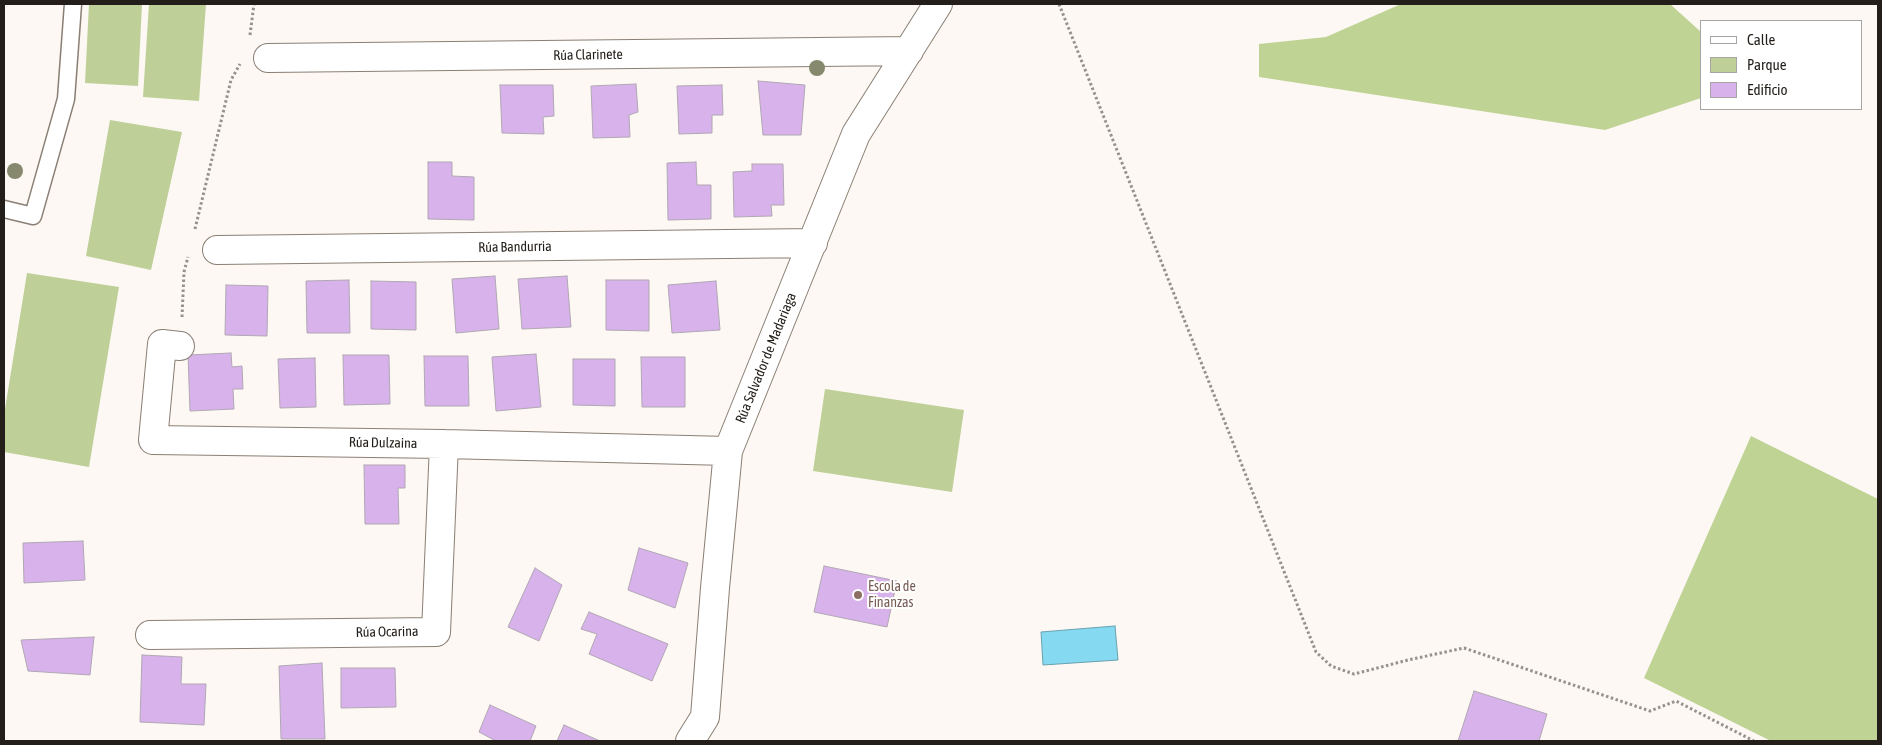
<!DOCTYPE html>
<html>
<head>
<meta charset="utf-8">
<style>
	body { margin:0 }
	#map { position:relative; width:1882px; height:745px; overflow:hidden; background:#fdf8f3; font-family:"Asap Condensed",sans-serif }
	canvas { display:block }
	.frame { position:absolute; inset:0; border:5px solid #231e1a; pointer-events:none }
	.legend { position:absolute; left:1700px; top:20px; width:162px; height:90px; box-sizing:border-box; background:#fff; border:1px solid #a7a5a3; margin:0; padding:6px 9px; list-style:none; font-size:15px; color:#231e1a }
	.legend li { display:flex; align-items:center; gap:10px; height:25px }
	.legend b { width:25px; border:1px solid #a7a5a3 }
</style>
</head>
<body>
<div id="map">
<canvas width="1882" height="745"></canvas>
<div class="frame"></div>
<ul class="legend">
<li><b style="height:6px;background:#fff"></b>Calle</li>
<li><b style="height:14px;background:#bed098"></b>Parque</li>
<li><b style="height:14px;background:#d8b2ea"></b>Edificio</li>
</ul>
</div>
<script>
const g = document.querySelector('canvas').getContext('2d');
g.lineJoin = 'round';
function fill(path, color) {
  g.fillStyle = color;
  g.fill(path, 'evenodd');
}
function poly(rows) {
  const path = new Path2D();
  for (const r of rows) {
    path.moveTo(r[0], r[1]);
    for (let i = 2; i < r.length; i += 2) path.lineTo(r[i], r[i + 1]);
  }
  return path;
}
function stroke(path, color, width, dash) {
  g.strokeStyle = color;
  g.lineWidth = width;
  g.lineCap = dash ? 'butt' : 'round';
  g.setLineDash(dash || []);
  g.stroke(path);
}
function label(font, color, halo, rows, align = 'center') {
  g.font = font + ' "Asap Condensed",sans-serif';
  g.lineWidth = 4;
  g.setLineDash([]);
  g.textBaseline = 'middle';
  g.strokeStyle = halo;
  g.fillStyle = color;
  for (const [text, x, y, turn = 0] of rows) {
    g.save();
    g.translate(x, y);
    g.rotate((+turn || 0) * Math.PI / 180);
    g.textAlign = isNaN(turn) ? turn : align;
    if (halo) g.strokeText(text, 0, 0);
    g.fillText(text, 0, 0);
    g.restore();
  }
}
fill(poly([
	[89,4,142,4,138,86,85,83],
	[149,4,206,4,199,101,143,97],
	[110,120,182,132,151,270,86,256],
	[27,273,119,287,89,467,4,452,4,415],
	[825,389,964,410,952,492,813,471]
]), '#bed098');
fill(poly([
	[1401,4,1670,4,1701,32,1701,98,1605,130,1259,77,1259,44,1326,37],
	[1751,436,1878,499,1878,741,1771,741,1644,678]
]), '#bfd394');
const water = poly([
	[1115,626,1118,660,1043,665,1041,632,1115,626]
]);
fill(water, '#85d9f0');
stroke(water, '#68a1b0', 1);
const building = poly([
	[758,81,805,85,801,135,763,135,758,81],
	[636,84,638,112,629,115,630,137,593,138,591,86,636,84],
	[500,85,553,85,554,116,543,117,544,134,502,133,500,85],
	[722,85,723,115,712,115,712,133,679,134,677,86,722,85],
	[428,162,452,162,452,176,474,177,474,220,428,219,428,162],
	[696,162,697,185,711,185,711,219,668,220,667,163,696,162],
	[752,164,783,164,784,205,771,205,772,216,734,217,733,172,752,171,752,164],
	[495,276,499,329,456,333,452,279,495,276],
	[567,276,571,327,522,329,518,279,567,276],
	[349,280,350,333,307,333,306,281,349,280],
	[606,280,649,280,649,331,606,330,606,280],
	[371,281,416,282,416,330,371,329,371,281],
	[716,281,720,330,672,333,668,285,716,281],
	[226,285,268,286,267,336,225,335,226,285],
	[231,353,232,367,242,366,243,389,233,389,234,409,190,411,188,355,231,353],
	[536,354,541,407,496,411,492,357,536,354],
	[343,355,389,355,390,404,344,405,343,355],
	[424,356,468,356,469,406,425,406,424,356],
	[641,357,685,357,685,407,642,407,641,357],
	[315,358,316,407,280,408,278,359,315,358],
	[573,359,615,359,615,406,573,405,573,359],
	[364,465,405,465,405,488,398,488,399,524,365,524,364,465],
	[83,541,85,580,24,583,23,543,83,541],
	[639,548,688,563,675,608,628,590,639,548],
	[824,566,897,581,887,627,814,612,824,566],
	[535,568,562,585,539,641,508,627,535,568],
	[589,612,668,644,652,681,589,654,597,634,581,629,589,612],
	[94,637,90,675,28,671,21,640,94,637],
	[142,655,182,657,181,684,206,684,204,725,140,722,142,655],
	[322,663,325,739,281,739,279,666,322,663],
	[341,668,395,668,396,707,341,708,341,668],
	[1474,691,1547,714,1539,741,1458,741,1474,691],
	[490,705,536,726,530,741,496,741,479,732,490,705],
	[564,725,600,741,557,741,564,725]
]);
fill(building, '#d8b2ea');
stroke(building, '#b0a7b4', 1);
const lane = poly([
	[4,209,33,216,66,99,73,4]
]);
const street = poly([
	[268,58,909,51],
	[217,250,813,243],
	[180,346,162,344,153,440,444,444,728,451],
	[150,635,436,632,444,444],
	[690,741,705,717,715,588,728,451,856,134,938,4]
]);
stroke(lane, '#8a7f74', 19);
stroke(street, '#8a7f74', 30);
stroke(poly([
	[1059,4,1316,652,1331,666,1354,674,1408,660,1464,648,1650,711,1676,701,1754,741],
	[250,35,254,4],
	[195,229,231,80,240,64],
	[182,317,184,272,188,257]
]), '#96918c', 3, [2.5, 2.5]);
stroke(lane, '#fff', 16);
stroke(street, '#fff', 28);
g.fillStyle = '#86896d';
for (const [x, y] of [
	[817,68],
	[15,171]
]) {
  g.beginPath();
  g.arc(x, y, 8, 0, 2 * Math.PI);
  g.fill();
}
for (const [x, y, r, color] of [
	[858,595,5,"#8d6e63"]
]) {
  const dot = new Path2D();
  dot.arc(x, y, r, 0, 2 * Math.PI);
  g.fillStyle = color;
  g.fill(dot);
  stroke(dot, '#fff', 2);
}
label('14px', '#231e1a', '#fff', [
	["Rúa Clarinete",588,55,-1],
	["Rúa Bandurria",515,247,-1],
	["Rúa Salvador de Madariaga",766,358,-68],
	["Rúa Dulzaina",383,443,1],
	["Rúa Ocarina",387,632,-1]
]);
label('14px', '#785e54', '#fff', [
	["Escola de",868,587],
	["Finanzas",868,603]
], 'left');
</script>
</body>
</html>
